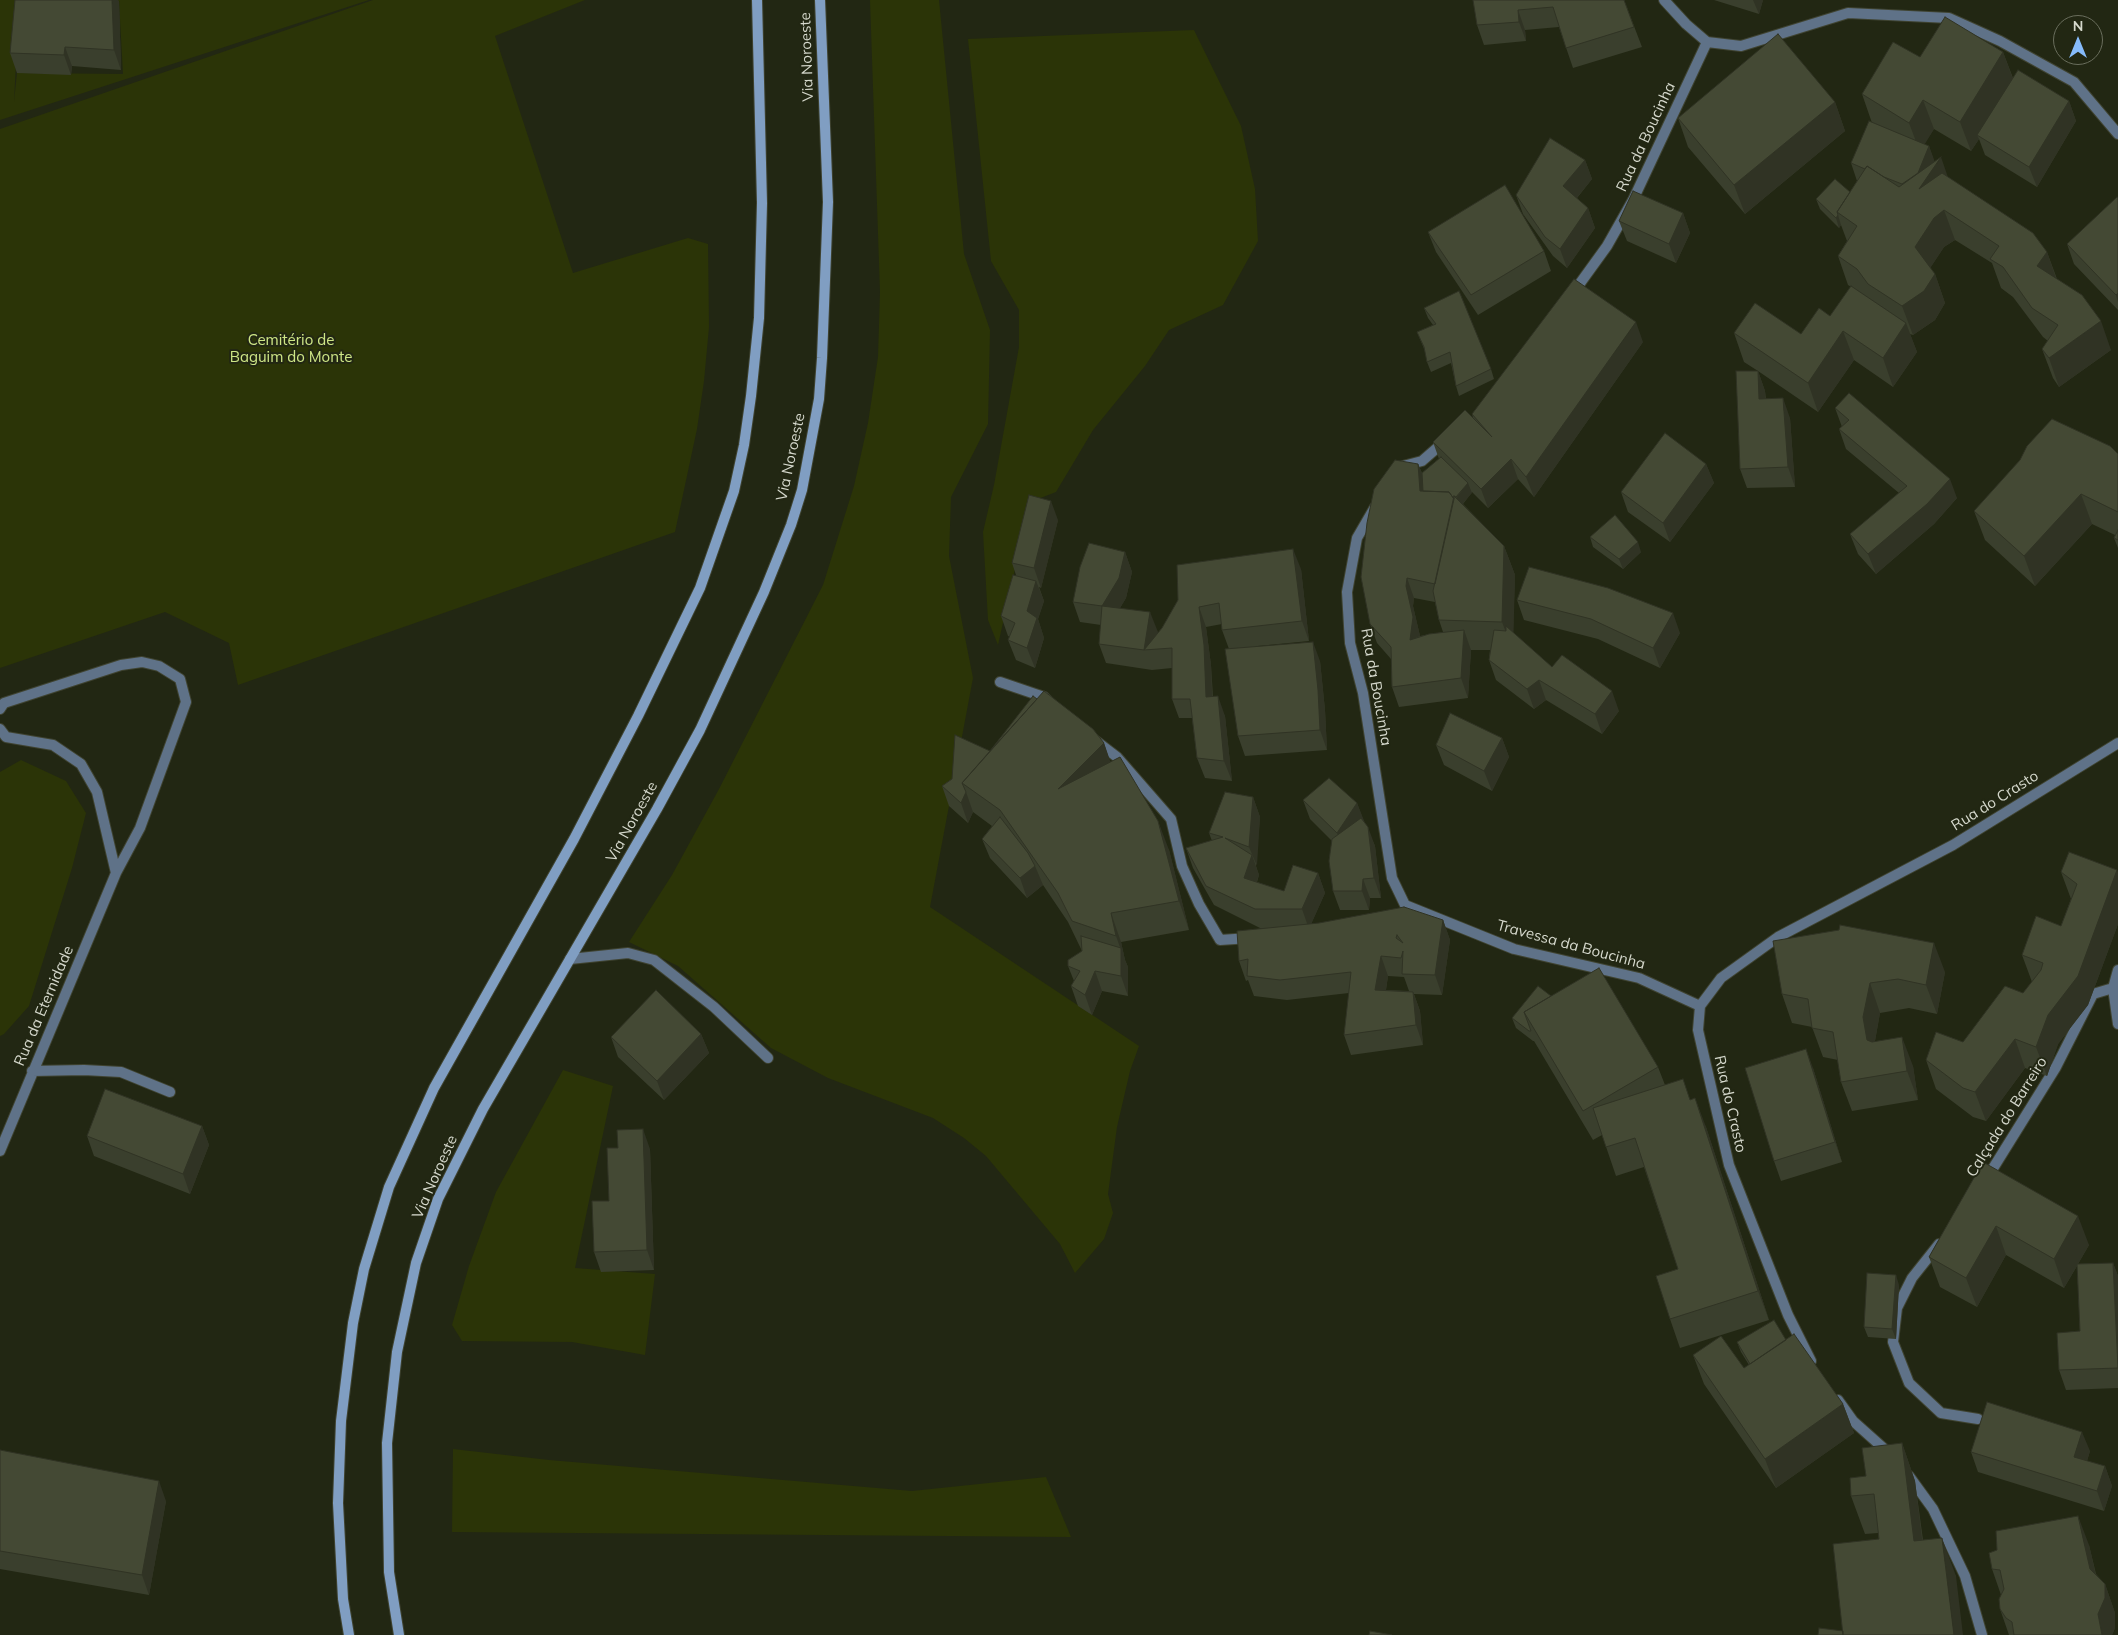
<!DOCTYPE html>
<html>
<head>
<meta charset="utf-8">
<style>
	body { margin:0 }
	#map { position:relative; width:2118px; height:1635px; overflow:hidden; background:#222713; font-family:Mulish,sans-serif }
	canvas { display:block }
	.north { position:absolute; left:2053px; top:15px; width:50px; height:50px; box-sizing:border-box; background:#222713; border:1px solid #6a6e5d; border-radius:50%; rotate:0deg; font-size:14px; font-weight:700; line-height:20px; text-align:center; color:#d5d8cc }
	.north::after { content:''; display:block; margin:auto; width:18px; height:22px; background:#86bbfb; clip-path:polygon(50% 0,100% 100%,50% 72%,0 100%) }
</style>
</head>
<body>
<div id="map">
<canvas width="2118" height="1635"></canvas>
<div class="north">N</div>
</div>
<script>
const g = document.querySelector('canvas').getContext('2d');
g.lineJoin = 'round';
function fill(path, color) {
  g.fillStyle = color;
  g.fill(path, 'evenodd');
}
function poly(rows) {
  const path = new Path2D();
  for (const r of rows) {
    path.moveTo(r[0], r[1]);
    for (let i = 2; i < r.length; i += 2) path.lineTo(r[i], r[i + 1]);
  }
  return path;
}
function stroke(path, color, width, dash) {
  g.strokeStyle = color;
  g.lineWidth = width;
  g.lineCap = dash ? 'butt' : 'round';
  g.setLineDash(dash || []);
  g.stroke(path);
}
function label(font, color, halo, rows, align = 'center') {
  g.font = font + ' Mulish,sans-serif';
  g.lineWidth = 4;
  g.setLineDash([]);
  g.textBaseline = 'middle';
  g.strokeStyle = halo;
  g.fillStyle = color;
  for (const [text, x, y, turn = 0] of rows) {
    g.save();
    g.translate(x, y);
    g.rotate((+turn || 0) * Math.PI / 180);
    g.textAlign = isNaN(turn) ? turn : align;
    if (halo) g.strokeText(text, 0, 0);
    g.fillText(text, 0, 0);
    g.restore();
  }
}
fill(poly([
	[0,0,23,0,19,1,14,102,17,73,123,74,119,1,85,0,369,0,0,120],
	[373,0,585,0,495,36,573,273,688,238,708,244,709,327,704,381,697,429,675,532,238,685,229,643,165,612,0,668,0,129],
	[870,0,939,0,964,254,990,330,988,424,951,497,949,556,973,678,930,907,1139,1046,1130,1071,1117,1127,1108,1194,1113,1213,1104,1239,1075,1273,1060,1244,986,1156,964,1138,933,1118,828,1078,771,1048,678,966,629,942,672,875,719,789,823,585,854,486,868,423,878,357,880,292],
	[1194,30,1241,126,1255,189,1258,241,1223,305,1169,330,1145,366,1093,430,1056,492,1030,502,998,645,988,620,983,532,994,485,1019,347,1019,310,991,261,968,39],
	[21,760,66,781,86,813,72,868,29,1006,4,1034,0,1036,0,772],
	[563,1070,613,1086,575,1268,655,1274,645,1355,572,1342,462,1341,452,1325,469,1266,496,1192],
	[453,1449,549,1460,912,1491,1046,1477,1071,1537,452,1532]
]), '#2b3407');
const street = poly([
	[1664,0,1686,24,1707,42,1741,46,1848,13,1949,18,2000,41,2074,82,2118,134],
	[1573,293,1607,246,1633,200,1707,42],
	[1403,466,1422,461,1445,441],
	[1375,507,1357,538,1347,592,1350,643,1363,693,1392,878,1405,905],
	[1000,682,1044,697,1050,703],
	[0,709,4,703,121,665,142,662,159,666,180,679,186,702,140,828,116,873,0,1151],
	[0,729,6,737,53,745,81,764,97,792,116,873],
	[1096,741,1117,757,1171,819,1182,866,1199,904,1220,940,1250,938],
	[1405,905,1514,949,1639,978,1700,1006],
	[570,959,628,953,654,960,714,1007,768,1058],
	[2118,970,2113,988,2118,1024],
	[32,1071,84,1070,121,1072,170,1092],
	[1987,1178,2056,1067,2093,994,2113,988],
	[1939,1244,1912,1278,1897,1308,1893,1342,1909,1383,1941,1413,1978,1419],
	[1811,1361,1788,1315,1729,1165,1698,1030,1700,1006,1721,978,1778,937,1953,845,2118,743],
	[1838,1400,1853,1421,1890,1454],
	[1909,1476,1933,1509,1965,1576,1982,1635]
]);
const secondary = poly([
	[349,1635,343,1599,338,1503,341,1421,353,1323,364,1269,389,1187,434,1088,574,839,638,716,700,588,734,491,744,445,751,396,759,318,762,203,757,0],
	[399,1635,389,1572,387,1443,397,1352,416,1263,438,1199,483,1109,657,809,700,730,764,592,791,525,802,490,819,399,822,358,828,202,820,0]
]);
stroke(street, '#3f4331', 12);
stroke(secondary, '#3f4331', 12);
stroke(street, '#5f7288', 10);
stroke(secondary, '#809ec2', 10);
fill(poly([
	[1473,0,1624,0,1642,47,1573,68,1559,27,1525,30,1526,41,1484,45,1477,25],
	[1714,0,1763,0,1759,14],
	[119,1,121,70,72,66,71,75,17,73,10,53],
	[2003,52,2013,78,2069,101,2076,121,2037,187,1985,155,1979,139,1971,151,1934,129,1924,144,1929,146,1934,161,1948,178,2047,252,2057,279,2111,350,2059,387,2053,378,2042,349,2048,341,2043,337,2013,297,2001,288,1992,263,1955,240,1944,247,1930,268,1935,274,1945,303,1935,320,1913,335,1910,334,1917,352,1893,387,1854,360,1818,412,1758,371,1765,391,1766,399,1790,418,1795,487,1747,488,1740,469,1758,371,1744,362,1734,333,1801,334,1830,316,1851,287,1848,285,1838,256,1847,241,1841,225,1839,228,1820,209,1816,199,1850,192,1857,181,1851,163,1872,123,1862,94,1920,57],
	[1835,102,1845,131,1745,214,1688,147,1678,118],
	[1585,160,1592,179,1577,198,1588,208,1595,228,1567,268,1553,256,1523,214,1516,195],
	[2118,198,2118,310,2074,264,2067,244],
	[1683,213,1690,233,1676,263,1627,241,1619,221],
	[1428,232,1544,251,1551,271,1478,315,1436,252],
	[1424,308,1491,369,1494,379,1459,396,1456,386,1451,363,1431,372,1427,362,1425,351,1417,332,1433,325,1428,318],
	[1643,342,1534,497,1518,479,1488,508,1472,492,1463,504,1504,546,1515,575,1513,633,1552,667,1619,711,1602,734,1546,700,1534,709,1496,680,1489,660,1490,650,1471,650,1468,698,1399,707,1392,687,1391,659,1377,643,1370,624,1418,464,1422,473,1439,459,1433,442,1473,418,1472,414],
	[1414,598,1435,602,1439,620,1443,632,1420,636,1413,606],
	[1835,408,1957,498,1934,524,1876,574,1858,554,1850,534,1899,493,1846,449,1839,429,1842,427],
	[2118,454,2118,548,2114,538,2115,535,2092,524,2035,586,1985,540,1974,511],
	[1706,464,1714,483,1670,542,1628,512,1621,492],
	[1058,520,1041,588,1039,587,1044,601,1038,619,1044,638,1035,668,1016,660,1008,640,1010,637,1008,636,1001,616,1016,575,1012,563],
	[1590,537,1641,552,1623,569,1593,547],
	[1125,552,1132,572,1126,598,1120,608,1158,632,1157,634,1162,628,1178,600,1301,569,1309,641,1258,646,1320,661,1325,710,1327,750,1245,756,1238,736,1229,649,1222,630,1222,624,1206,627,1211,665,1213,697,1225,716,1232,781,1205,778,1197,758,1192,718,1179,718,1172,699,1172,668,1152,670,1106,663,1099,644,1101,625,1080,622,1073,602],
	[1517,600,1680,633,1660,668,1598,639,1524,620],
	[1037,699,1104,743,1110,762,1169,850,1189,930,1121,942,1125,960,1128,967,1128,996,1102,991,1092,1015,1078,1006,1071,986,1074,981,1068,966,1082,951,1068,922,1043,885,1027,898,990,858,982,839,992,826,973,812,968,823,949,806,942,786,990,751],
	[1502,738,1509,757,1492,791,1444,765,1436,745],
	[1253,797,1260,817,1256,866,1259,875,1257,882,1284,891,1318,873,1325,893,1311,924,1443,920,1450,940,1442,995,1414,994,1420,1011,1423,1045,1351,1055,1344,1035,1349,993,1287,1000,1254,996,1248,980,1246,981,1239,961,1262,929,1214,905,1193,868,1186,848,1212,841,1209,833],
	[1388,976,1404,977,1409,991,1386,990],
	[1303,800,1357,803,1364,822,1375,846,1381,898,1370,898,1369,910,1340,910,1333,891,1332,841,1310,819],
	[2117,870,2118,874,2118,924,2088,1005,2058,1044,2047,1076,2025,1068,1986,1121,1973,1117,1936,1089,1926,1060,1963,1042,2023,993,2032,982,2022,955,2061,926,2071,899,2061,872],
	[1945,972,1937,1014,1909,1008,1880,1013,1875,1041,1913,1066,1918,1100,1852,1111,1841,1082,1838,1060,1823,1057,1812,1027,1792,1023,1782,994],
	[1551,996,1658,1067,1665,1085,1691,1100,1706,1127,1769,1320,1680,1348,1670,1319,1678,1269,1644,1167,1616,1176,1602,1135,1593,1140,1534,1041,1533,1041,1516,1028,1512,1018],
	[701,1034,709,1053,664,1100,618,1057,611,1037],
	[1813,1068,1842,1162,1781,1181,1774,1161],
	[202,1126,209,1145,190,1194,94,1156,87,1136],
	[650,1149,654,1270,601,1272,594,1252,609,1201],
	[1983,1162,2089,1245,2078,1264,2113,1263,2118,1276,2118,1388,2066,1390,2059,1370,2080,1331,2077,1266,2064,1288,2006,1255,1977,1307,1940,1287,1929,1257],
	[1899,1285,1896,1339,1868,1337,1864,1327],
	[1786,1340,1843,1404,1854,1433,1776,1488,1704,1384,1693,1355,1744,1368,1749,1365,1741,1352,1737,1342],
	[1902,1443,1915,1481,1923,1540,1956,1576,1843,1631,1879,1539,1878,1533,1865,1534,1851,1496,1866,1476],
	[0,1450,166,1501,149,1595,0,1569],
	[2090,1451,2087,1461,2105,1466,2112,1486,2104,1511,1978,1472,1971,1452],
	[2089,1545,2096,1574,2105,1584,2115,1613,2115,1628,2112,1635,2009,1635,2000,1609,2001,1595,1992,1569]
]), '#3a3f2d');
fill(poly([
	[112,0,118,0,119,1,121,70,114,50],
	[1753,0,1763,0,1759,14],
	[1518,10,1525,30,1526,41,1519,22],
	[65,47,72,66,71,75,64,55],
	[2003,52,2014,82,1977,135,1979,139,1971,151,1960,122],
	[1923,100,1934,129,1920,152,1909,123],
	[2069,101,2076,121,2037,187,2029,167],
	[1835,102,1845,131,1745,214,1734,185],
	[1929,146,1936,165,1941,157,1951,186,1930,219,1911,188],
	[1585,160,1592,179,1570,206,1563,186],
	[1588,208,1595,228,1567,268,1560,249],
	[1944,210,1955,240,1944,247,1925,276,1915,247,1934,218],
	[1683,213,1690,233,1676,263,1669,244],
	[1838,215,1841,225,1839,228,1836,218],
	[2047,252,2057,281,2037,266],
	[1935,274,1945,303,1935,320,1913,335,1902,306],
	[2118,293,2118,302,2116,295],
	[2101,321,2111,350,2059,387,2049,358],
	[1636,322,1643,342,1534,497,1526,477],
	[1906,323,1917,352,1893,387,1883,358],
	[1843,331,1854,360,1818,412,1808,383],
	[1758,371,1765,391,1767,419,1759,399],
	[1783,398,1790,418,1795,487,1788,467],
	[1511,459,1518,479,1488,508,1481,489],
	[1418,464,1426,483,1427,500,1420,491],
	[1706,464,1714,483,1670,542,1663,523],
	[1950,479,1957,498,1934,524,1876,574,1868,554],
	[1468,483,1472,493,1459,508,1453,502],
	[2081,494,2092,524,2035,586,2024,556],
	[1051,501,1058,520,1041,588,1034,568],
	[1638,542,1641,552,1623,569,1619,559],
	[1504,546,1515,575,1513,651,1502,622],
	[1293,549,1301,569,1309,641,1302,621],
	[1125,552,1132,572,1126,598,1109,626,1102,606],
	[1407,578,1414,598,1413,606,1420,636,1410,640,1406,586],
	[1036,581,1044,601,1038,619,1044,638,1035,668,1027,648,1027,611],
	[1199,607,1206,627,1211,665,1213,717,1206,697],
	[1150,612,1158,632,1155,649,1144,650],
	[1673,613,1680,633,1660,668,1653,648],
	[1464,630,1471,650,1468,698,1461,678],
	[1313,642,1320,661,1325,710,1327,750,1320,730],
	[1539,680,1546,700,1534,709,1527,689],
	[1612,691,1619,711,1602,734,1595,714],
	[1218,696,1225,716,1232,781,1224,761],
	[1502,738,1509,757,1492,791,1484,771],
	[1104,743,1114,772,1058,789],
	[966,792,973,812,968,823,961,803],
	[1253,797,1260,817,1257,866,1249,847],
	[1357,803,1365,823,1344,853,1337,833],
	[1158,821,1169,850,1189,930,1179,901],
	[1368,827,1375,846,1381,898,1374,878],
	[1252,855,1259,875,1251,898,1244,878],
	[1035,866,1043,885,1027,898,1020,878],
	[2117,870,2118,874,2118,924,2088,1005,2058,1044,2047,1076,2036,1047,2048,1015],
	[1318,873,1325,893,1309,929,1302,909],
	[1363,879,1370,898,1369,910,1362,891],
	[1111,913,1121,942,1125,960,1128,967,1128,996,1121,976,1121,950,1116,936],
	[1443,920,1450,940,1442,995,1435,975],
	[1934,943,1945,972,1937,1014,1926,985],
	[1381,956,1388,976,1383,1009,1375,990],
	[1095,971,1102,991,1092,1015,1085,995],
	[1870,983,1880,1013,1874,1046,1867,1040,1863,1017],
	[1413,992,1420,1011,1423,1045,1416,1025],
	[701,1034,709,1053,664,1100,657,1081],
	[1902,1037,1913,1066,1918,1100,1907,1071],
	[2015,1039,2025,1068,1986,1121,1975,1092],
	[1806,1049,1813,1068,1842,1162,1835,1142],
	[1695,1098,1706,1127,1769,1320,1758,1291],
	[202,1126,209,1145,190,1194,183,1174],
	[643,1129,650,1149,654,1270,647,1250],
	[2078,1216,2089,1245,2064,1288,2054,1259],
	[1996,1226,2006,1255,1977,1307,1966,1278],
	[2113,1263,2118,1276,2118,1358],
	[1896,1275,1899,1285,1896,1339,1892,1329],
	[1843,1404,1854,1433,1776,1488,1765,1459],
	[2082,1432,2090,1451,2082,1476,2074,1457],
	[1902,1443,1915,1481,1927,1579,1914,1541],
	[2105,1466,2112,1486,2104,1511,2097,1491],
	[159,1481,166,1501,149,1595,142,1575],
	[2078,1516,2089,1545,2101,1598,2090,1569],
	[1942,1538,1956,1576,1963,1635,1954,1635],
	[2105,1584,2115,1613,2115,1628,2112,1635,2102,1635,2098,1614]
]), '#303324');
const building = poly([
	[15,0,112,0,114,50,65,47,64,55,10,53,15,0],
	[1473,0,1624,0,1634,27,1566,48,1553,7,1518,10,1519,22,1477,25,1473,0],
	[1945,17,2003,52,1960,122,1923,100,1909,123,1862,94,1893,42,1920,57,1945,17],
	[1778,34,1835,102,1734,185,1678,118,1778,34],
	[2018,70,2069,101,2029,167,1977,135,2018,70],
	[1869,121,1929,146,1918,173,1902,184,1884,177,1867,166,1865,169,1851,163,1869,121],
	[1550,138,1585,160,1563,186,1588,208,1560,249,1545,237,1516,195,1550,138],
	[1941,157,1919,189,1942,173,2033,233,2047,252,2037,266,2082,295,2101,321,2049,358,2042,349,2058,325,2032,308,2003,267,1990,259,1999,246,1944,210,1934,218,1915,247,1935,274,1924,291,1902,306,1868,284,1857,269,1838,256,1857,226,1837,212,1867,166,1899,187,1941,157],
	[1835,179,1850,192,1837,212,1838,215,1836,218,1816,199,1835,179],
	[1505,185,1544,251,1471,295,1428,232,1505,185],
	[1633,191,1683,213,1669,244,1619,221,1633,191],
	[2117,197,2118,198,2118,293,2116,295,2067,244,2117,197],
	[1574,279,1636,322,1526,477,1511,459,1481,489,1433,442,1465,410,1492,437,1472,414,1574,279],
	[1851,286,1906,323,1883,358,1843,331,1808,383,1734,333,1755,303,1801,334,1819,308,1830,316,1851,286],
	[1459,291,1491,369,1456,386,1450,352,1427,362,1424,347,1417,332,1436,324,1424,308,1459,291],
	[1736,371,1758,371,1759,399,1783,398,1788,467,1740,469,1736,371],
	[1849,393,1950,479,1927,504,1868,554,1850,534,1907,486,1839,429,1849,420,1835,408,1849,393],
	[2052,419,2110,446,2118,454,2118,512,2081,494,2024,556,1974,511,2020,460,2027,446,2052,419],
	[1665,433,1706,464,1663,523,1621,492,1665,433],
	[1441,457,1468,483,1456,497,1454,496,1454,499,1449,492,1423,491,1422,473,1441,457],
	[1395,460,1418,464,1420,491,1449,492,1454,499,1435,584,1407,578,1406,586,1413,617,1410,640,1429,634,1464,630,1461,678,1392,687,1391,647,1370,624,1361,577,1367,523,1374,489,1395,460],
	[1029,495,1051,501,1034,568,1012,563,1029,495],
	[1454,496,1504,546,1502,622,1439,620,1433,591,1454,496],
	[1615,515,1638,542,1619,559,1590,537,1615,515],
	[2118,530,2118,540,2114,538,2118,530],
	[1089,543,1125,552,1119,578,1102,606,1073,602,1080,567,1089,543],
	[1293,549,1302,621,1222,630,1219,603,1199,607,1204,645,1206,697,1218,696,1224,761,1197,758,1190,699,1172,699,1172,648,1144,650,1162,628,1178,600,1177,565,1293,549],
	[1529,567,1608,588,1673,613,1653,648,1591,619,1517,600,1529,567],
	[1013,575,1036,581,1027,611,1037,618,1027,648,1008,640,1015,623,1001,616,1013,575],
	[1102,606,1150,612,1144,650,1099,644,1102,606],
	[1506,626,1552,667,1562,655,1612,691,1595,714,1539,680,1527,689,1489,660,1494,630,1506,631,1506,626],
	[1313,642,1318,690,1320,730,1238,736,1225,649,1313,642],
	[1044,691,1093,729,1104,743,1058,789,1120,757,1158,821,1179,901,1111,913,1116,936,1072,921,1058,893,1000,810,962,783,1044,691],
	[1033,696,1037,699,990,751,1033,696],
	[1450,713,1502,738,1484,771,1436,745,1450,713],
	[955,735,990,751,962,783,966,792,961,803,942,786,952,779,955,735],
	[1329,778,1357,803,1337,833,1303,800,1329,778],
	[1225,792,1253,797,1249,847,1225,838,1252,855,1244,878,1284,891,1293,865,1318,873,1302,909,1255,909,1206,886,1186,848,1223,837,1209,833,1225,792],
	[1000,817,1028,853,1035,866,1020,878,982,839,1000,817],
	[1361,818,1368,827,1374,878,1363,879,1362,891,1333,891,1329,861,1332,839,1361,818],
	[2069,852,2117,870,2078,976,2048,1015,2036,1047,2015,1039,1975,1092,1963,1088,1926,1060,1936,1032,1963,1042,2005,986,2023,993,2041,970,2043,963,2022,955,2036,916,2061,926,2077,884,2061,872,2069,852],
	[1404,907,1443,920,1435,975,1402,974,1403,951,1401,958,1381,956,1375,990,1413,992,1416,1025,1344,1035,1351,972,1280,980,1247,976,1248,959,1239,961,1237,931,1319,923,1404,907],
	[1397,935,1403,943,1396,938,1397,935],
	[1840,925,1934,943,1926,985,1898,979,1870,983,1863,1017,1867,1040,1872,1042,1902,1037,1907,1071,1841,1082,1833,1032,1812,1028,1808,999,1782,994,1773,941,1839,930,1840,925],
	[1081,936,1121,948,1121,976,1095,971,1085,995,1071,986,1080,971,1068,966,1068,960,1082,951,1081,936],
	[1599,968,1658,1067,1583,1111,1524,1012,1599,968],
	[1538,986,1551,996,1524,1012,1531,1031,1529,1031,1512,1018,1538,986],
	[656,990,701,1034,657,1081,611,1037,656,990],
	[1806,1049,1835,1142,1774,1161,1745,1068,1806,1049],
	[1683,1079,1690,1100,1695,1098,1758,1291,1670,1319,1656,1276,1678,1269,1635,1138,1606,1147,1593,1108,1683,1079],
	[105,1089,202,1126,183,1174,87,1136,105,1089],
	[643,1129,647,1250,594,1252,592,1201,609,1201,607,1148,618,1148,617,1130,643,1129],
	[1983,1162,2078,1216,2054,1259,1996,1226,1966,1278,1929,1257,1983,1162],
	[2113,1263,2118,1368,2059,1370,2057,1333,2080,1331,2077,1264,2113,1263],
	[1867,1273,1896,1275,1892,1329,1864,1327,1867,1273],
	[1774,1320,1786,1340,1750,1364,1737,1342,1774,1320],
	[1794,1334,1843,1404,1765,1459,1693,1355,1721,1336,1744,1368,1794,1334],
	[1987,1402,2082,1432,2074,1457,2105,1466,2097,1491,1971,1452,1987,1402],
	[1902,1443,1914,1541,1942,1538,1954,1635,1843,1635,1833,1544,1879,1539,1874,1494,1851,1496,1850,1478,1866,1476,1862,1448,1902,1443],
	[0,1450,159,1481,142,1575,0,1551,0,1450],
	[2078,1516,2090,1569,2105,1584,2105,1598,2098,1614,2102,1635,2014,1635,2012,1622,2006,1618,2000,1609,1999,1599,2004,1589,2000,1570,1992,1569,1989,1553,1997,1550,1996,1531,2078,1516],
	[1819,1628,1843,1631,1843,1635,1818,1635,1819,1628],
	[1370,1631,1392,1635,1369,1635,1370,1631]
]);
fill(building, '#444934');
stroke(building, '#303324', 1);
label('15px', '#d5d8cc', '#222713', [
	["Via Noroeste",807,57,-92],
	["Rua da Boucinha",1646,137,-65],
	["Via Noroeste",791,457,-78],
	["Rua da Boucinha",1376,687,80],
	["Rua do Crasto",1995,801,-32],
	["Via Noroeste",632,822,-61],
	["Travessa da Boucinha",1571,945,15],
	["Rua da Eternidade",44,1006,-67],
	["Rua do Crasto",1730,1104,77],
	["Calçada do Barreiro",2007,1117,-58],
	["Via Noroeste",435,1177,-66]
]);
label('15px', '#cee686', '#222713', [
	["Cemitério de",291,340],
	["Baguim do Monte",291,357]
]);
</script>
</body>
</html>
